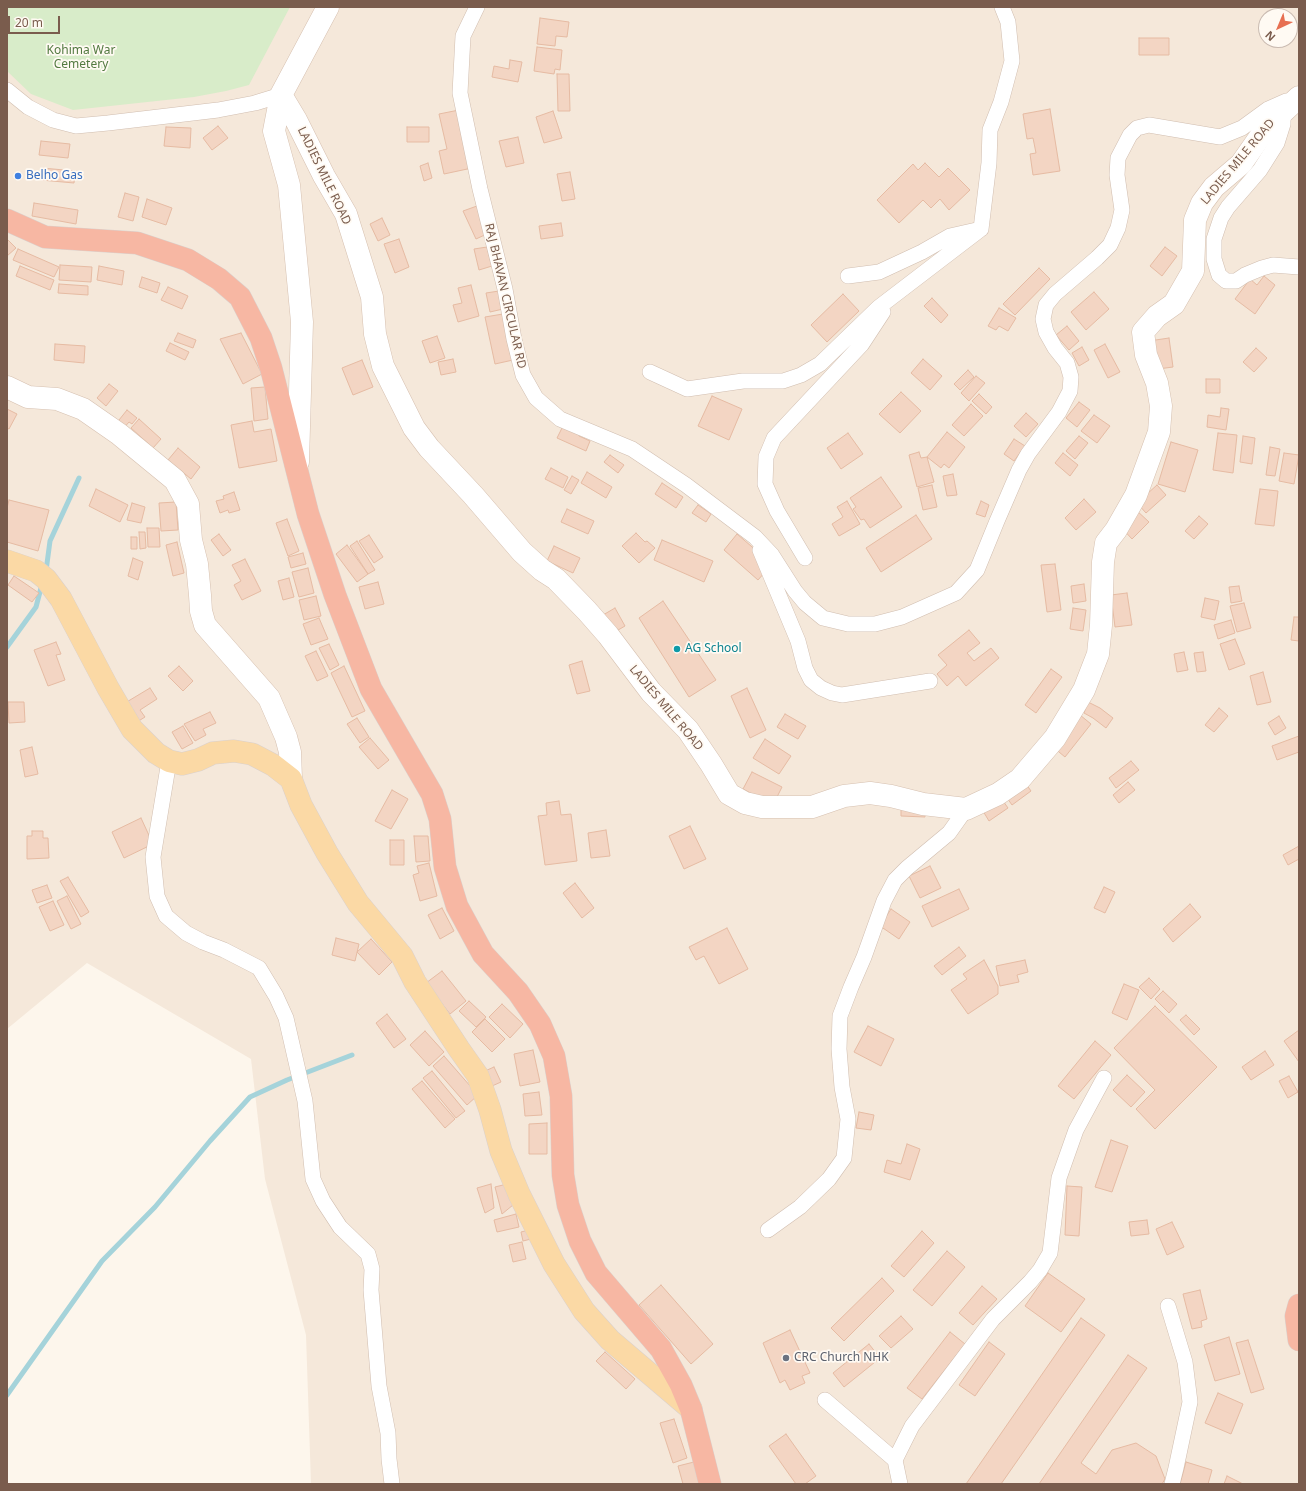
<!DOCTYPE html>
<html>
<head>
<meta charset="utf-8">
<style>
	body { margin:0 }
	#map { position:relative; width:1306px; height:1491px; overflow:hidden; background:#fdf6ec; font-family:"Noto Sans",sans-serif }
	canvas { display:block }
	.frame { position:absolute; inset:0; border:8px solid #7a5c4d; pointer-events:none }
	.north { position:absolute; left:1258px; top:8px; width:40px; height:40px; box-sizing:border-box; background:#fffaf3; border:1px solid #cabbb1; border-radius:50%; rotate:224deg; font-size:11px; font-weight:700; line-height:16px; text-align:center; color:#7a5c4d }
	.north::after { content:''; display:block; margin:auto; width:14px; height:18px; background:#e76f51; clip-path:polygon(50% 0,100% 100%,50% 72%,0 100%) }
	.scale { position:absolute; left:8px; top:16px; width:52px; height:18px; box-sizing:border-box; border:2px solid #7a5c4d; border-top:0; padding-left:5px; font-size:12px; line-height:14px; white-space:nowrap; color:#7a5c4d; -webkit-text-stroke:3px #fffaf3; paint-order:stroke }
</style>
</head>
<body>
<div id="map">
<canvas width="1306" height="1491"></canvas>
<div class="frame"></div>
<div class="north">N</div>
<div class="scale">20 m</div>
</div>
<script>
const g = document.querySelector('canvas').getContext('2d');
g.lineJoin = 'round';
function fill(path, color) {
  g.fillStyle = color;
  g.fill(path, 'evenodd');
}
function poly(rows) {
  const path = new Path2D();
  for (const r of rows) {
    path.moveTo(r[0], r[1]);
    for (let i = 2; i < r.length; i += 2) path.lineTo(r[i], r[i + 1]);
  }
  return path;
}
function stroke(path, color, width, dash) {
  g.strokeStyle = color;
  g.lineWidth = width;
  g.lineCap = dash ? 'butt' : 'round';
  g.setLineDash(dash || []);
  g.stroke(path);
}
function label(font, color, halo, rows, align = 'center') {
  g.font = font + ' "Noto Sans",sans-serif';
  g.lineWidth = 3.5;
  g.setLineDash([]);
  g.textBaseline = 'middle';
  g.strokeStyle = halo;
  g.fillStyle = color;
  for (const [text, x, y, turn = 0] of rows) {
    g.save();
    g.translate(x, y);
    g.rotate((+turn || 0) * Math.PI / 180);
    g.textAlign = isNaN(turn) ? turn : align;
    if (halo) g.strokeText(text, 0, 0);
    g.fillText(text, 0, 0);
    g.restore();
  }
}
fill(poly([
	[7,7,1299,7,1299,1484,311,1484,306,1335,265,1179,251,1059,87,963,7,1029],
	[1266,16,1290,16,1290,40,1266,40]
]), '#f5e8da');
fill(poly([
	[7,7,290,7,249,85,226,91,194,97,73,110,31,94,7,71]
]), '#d8ecc9');
stroke(poly([
	[46,571,50,541,79,478],
	[7,647,36,607,42,584],
	[7,1395,102,1261,155,1207,210,1141,250,1097,287,1080,352,1055]
]), '#a5d3da', 5);
const building = poly([
	[540,18,569,22,567,37,556,36,555,46,537,44,540,18],
	[1139,38,1169,38,1169,55,1139,55,1139,38],
	[537,47,562,50,560,70,555,69,554,74,534,71,537,47],
	[510,60,522,62,518,82,492,77,494,66,509,69,510,60],
	[557,74,569,74,570,111,558,111,557,74],
	[1050,109,1060,171,1033,175,1030,154,1036,153,1033,138,1027,139,1023,114,1050,109],
	[459,110,472,168,444,174,439,151,447,149,439,114,459,110],
	[553,111,562,138,544,143,536,117,553,111],
	[218,126,228,138,212,150,203,138,218,126],
	[166,127,191,128,190,148,164,146,166,127],
	[407,127,429,127,429,142,407,142,407,127],
	[518,137,524,163,506,167,499,141,518,137],
	[41,141,70,144,68,158,39,155,41,141],
	[428,163,432,178,424,181,420,166,428,163],
	[925,163,939,177,948,168,970,190,949,210,940,199,931,208,923,200,899,223,877,200,913,164,918,170,925,163],
	[42,168,75,171,74,183,41,180,42,168],
	[570,172,575,199,562,201,557,174,570,172],
	[125,193,139,197,133,221,118,217,125,193],
	[147,199,172,208,166,225,142,217,147,199],
	[34,203,78,210,76,224,32,216,34,203],
	[477,206,489,233,476,239,463,211,477,206],
	[382,218,390,235,378,241,370,224,382,218],
	[561,223,563,236,541,239,539,226,561,223],
	[7,239,16,248,7,256,7,239],
	[399,239,409,267,395,273,384,244,399,239],
	[487,247,492,266,479,270,474,249,487,247],
	[1165,247,1177,256,1162,276,1150,266,1165,247],
	[18,249,59,267,54,277,13,260,18,249],
	[60,265,92,267,91,282,59,280,60,265],
	[20,266,54,280,50,290,16,276,20,266],
	[99,266,124,271,122,285,97,280,99,266],
	[1039,268,1050,279,1015,315,1003,304,1039,268],
	[1264,276,1275,285,1255,314,1235,299,1250,279,1257,285,1264,276],
	[142,277,160,283,157,293,139,287,142,277],
	[59,284,88,286,88,295,58,293,59,284],
	[471,285,479,316,458,322,453,305,462,303,458,288,471,285],
	[168,287,188,296,182,309,161,300,168,287],
	[499,291,503,309,490,312,486,293,499,291],
	[1094,292,1109,309,1086,330,1071,312,1094,292],
	[843,294,859,311,827,342,811,325,843,294],
	[932,298,948,315,941,323,924,306,932,298],
	[999,308,1016,318,1008,331,999,326,996,330,988,326,999,308],
	[503,314,513,360,495,364,485,317,503,314],
	[1067,326,1079,341,1069,350,1056,335,1067,326],
	[178,333,196,340,193,348,174,341,178,333],
	[241,333,262,374,243,384,220,339,241,333],
	[437,336,445,358,430,363,422,341,437,336],
	[1169,338,1173,367,1158,369,1149,341,1169,338],
	[170,343,189,352,185,360,166,351,170,343],
	[55,344,85,346,84,363,54,360,55,344],
	[1105,344,1120,372,1108,378,1094,350,1105,344],
	[1082,347,1089,360,1079,366,1072,353,1082,347],
	[1256,348,1267,358,1254,372,1243,362,1256,348],
	[453,359,456,372,441,375,438,362,453,359],
	[923,359,942,376,930,390,911,373,923,359],
	[362,360,373,387,353,395,342,368,362,360],
	[968,370,974,377,960,390,954,384,968,370],
	[976,376,985,383,969,401,961,393,976,376],
	[1206,379,1220,379,1220,393,1206,393,1206,379],
	[109,384,118,391,106,406,97,398,109,384],
	[265,387,268,419,254,421,251,388,265,387],
	[901,392,921,411,900,433,879,414,901,392],
	[979,394,992,407,986,414,972,401,979,394],
	[712,396,742,409,729,440,698,426,712,396],
	[1079,402,1090,410,1077,427,1066,418,1079,402],
	[971,404,983,416,964,436,952,425,971,404],
	[1221,408,1229,409,1226,430,1207,427,1208,415,1220,417,1221,408],
	[7,409,17,414,9,429,7,428,7,409],
	[127,410,137,418,132,424,129,422,122,430,115,425,127,410],
	[1026,413,1038,424,1026,437,1014,426,1026,413],
	[1094,415,1110,426,1097,443,1081,431,1094,415],
	[139,419,161,439,153,448,131,428,139,419],
	[252,421,254,432,271,429,277,461,239,468,231,425,252,421],
	[563,426,580,433,579,436,590,441,586,451,557,438,563,426],
	[947,432,965,447,949,468,944,464,941,468,927,457,947,432],
	[848,433,863,454,841,469,827,448,848,433],
	[1218,433,1237,435,1233,473,1213,470,1218,433],
	[1079,436,1088,443,1075,459,1066,451,1079,436],
	[1243,436,1255,438,1252,464,1240,462,1243,436],
	[1014,439,1025,446,1014,461,1004,454,1014,439],
	[1171,442,1198,450,1185,492,1158,484,1171,442],
	[1270,447,1280,449,1275,476,1266,475,1270,447],
	[178,448,200,467,191,479,168,460,178,448],
	[919,452,921,458,927,457,934,482,917,487,909,455,919,452],
	[1063,453,1078,465,1070,476,1055,463,1063,453],
	[1284,453,1299,455,1294,484,1279,481,1284,453],
	[610,455,624,465,618,473,604,462,610,455],
	[551,468,568,477,563,488,545,479,551,468],
	[587,472,612,487,606,498,581,483,587,472],
	[953,474,957,495,947,496,943,476,953,474],
	[572,476,579,480,571,494,564,490,572,476],
	[881,477,902,507,870,528,864,519,861,520,853,509,856,507,850,498,881,477],
	[662,483,683,497,676,508,655,494,662,483],
	[932,485,937,507,923,510,918,488,932,485],
	[1157,485,1166,495,1146,513,1137,503,1157,485],
	[96,489,128,505,120,522,89,506,96,489],
	[1260,489,1278,491,1274,526,1255,524,1260,489],
	[234,492,240,510,229,513,228,510,220,513,216,501,224,499,223,496,234,492],
	[1084,499,1096,512,1076,530,1065,518,1084,499],
	[9,500,49,510,38,551,7,542,7,508,9,500],
	[847,501,860,524,839,536,832,524,843,517,837,507,847,501],
	[981,501,989,505,985,517,976,514,981,501],
	[176,502,178,530,161,531,159,503,176,502],
	[132,503,145,507,141,523,127,520,132,503],
	[698,505,711,514,706,522,692,513,698,505],
	[567,509,594,521,588,534,561,522,567,509],
	[1135,509,1149,522,1132,539,1119,525,1135,509],
	[916,515,932,539,881,572,866,548,916,515],
	[1199,516,1208,524,1194,539,1185,531,1199,516],
	[287,519,299,551,288,556,276,523,287,519],
	[147,528,159,528,160,547,148,547,147,528],
	[139,532,145,532,146,548,140,549,139,532],
	[636,533,645,542,647,541,655,548,639,563,622,546,636,533],
	[219,534,231,550,223,556,211,540,219,534],
	[737,534,772,564,758,580,724,550,737,534],
	[369,535,383,557,374,563,359,541,369,535],
	[131,537,137,537,137,549,131,549,131,537],
	[662,540,713,561,704,582,654,560,662,540],
	[357,541,375,570,368,574,350,546,357,541],
	[177,542,184,573,173,576,166,545,177,542],
	[347,545,368,574,357,582,336,554,347,545],
	[554,546,580,558,573,573,547,561,554,546],
	[303,553,306,564,291,568,288,557,303,553],
	[133,558,143,562,138,580,128,576,133,558],
	[245,559,261,591,242,600,234,585,241,581,232,565,245,559],
	[1055,564,1061,610,1047,612,1041,565,1055,564],
	[308,568,314,593,299,597,292,572,308,568],
	[14,576,39,593,32,602,8,585,14,576],
	[289,578,294,597,283,600,278,581,289,578],
	[378,582,384,604,365,609,359,587,378,582],
	[1084,584,1086,601,1073,603,1071,586,1084,584],
	[1239,586,1242,601,1231,603,1229,587,1239,586],
	[1127,593,1132,625,1115,627,1111,595,1127,593],
	[316,596,321,616,304,620,299,600,316,596],
	[1205,598,1219,601,1215,620,1201,617,1205,598],
	[663,601,716,680,689,697,639,618,663,601],
	[1244,603,1251,628,1237,632,1230,606,1244,603],
	[615,608,625,626,613,633,603,615,615,608],
	[1073,608,1086,610,1083,631,1070,629,1073,608],
	[1294,617,1299,617,1299,641,1291,640,1294,617],
	[319,618,328,639,311,645,303,624,319,618],
	[1231,620,1235,633,1218,639,1214,625,1231,620],
	[969,630,980,643,967,653,974,661,991,648,999,658,966,686,958,676,947,686,937,674,947,665,938,655,969,630],
	[1235,639,1245,664,1229,670,1220,644,1235,639],
	[56,642,61,654,56,655,65,680,48,686,34,650,56,642],
	[329,644,339,665,330,670,319,648,329,644],
	[316,651,328,676,317,681,305,656,316,651],
	[1184,652,1188,670,1177,672,1174,654,1184,652],
	[1203,652,1206,671,1197,672,1194,653,1203,652],
	[582,661,590,691,577,694,569,665,582,661],
	[179,666,193,681,183,691,168,676,179,666],
	[344,666,365,711,352,717,331,673,344,666],
	[1051,669,1062,677,1036,713,1025,705,1051,669],
	[1263,672,1271,702,1257,705,1250,676,1263,672],
	[150,688,157,699,140,710,145,717,137,722,125,703,150,688],
	[747,688,766,730,750,738,731,696,747,688],
	[8,702,24,702,25,722,9,723,8,702],
	[1088,702,1100,708,1113,718,1106,728,1093,718,1084,713,1088,702],
	[1219,708,1228,716,1214,732,1205,725,1219,708],
	[210,712,216,723,203,729,206,735,195,741,184,724,210,712],
	[785,714,806,726,798,739,777,727,785,714],
	[1080,715,1091,724,1065,757,1053,747,1080,715],
	[1279,716,1286,728,1275,735,1268,723,1279,716],
	[357,718,369,737,360,743,347,724,357,718],
	[183,726,193,743,182,749,172,732,183,726],
	[1299,736,1299,752,1277,760,1272,746,1299,736],
	[370,738,389,760,378,769,359,747,370,738],
	[765,739,791,756,779,774,753,758,765,739],
	[32,747,38,774,25,777,20,750,32,747],
	[1131,761,1139,770,1116,788,1109,778,1131,761],
	[752,772,782,787,773,805,743,789,752,772],
	[1024,781,1031,791,1012,805,1005,795,1024,781],
	[1128,782,1135,790,1119,803,1113,795,1128,782],
	[392,790,408,799,391,829,375,821,392,790],
	[1001,798,1008,808,989,821,983,811,1001,798],
	[559,801,561,815,571,814,577,861,545,865,538,816,547,815,546,803,559,801],
	[901,806,925,807,925,817,901,816,901,806],
	[141,818,153,844,124,858,112,832,141,818],
	[690,826,706,859,684,869,669,836,690,826],
	[606,830,610,856,591,858,588,833,606,830],
	[32,831,43,831,43,838,48,838,49,858,27,859,27,836,32,836,32,831],
	[414,836,428,836,430,861,416,862,414,836],
	[390,840,404,840,404,865,390,865,390,840],
	[1299,846,1299,859,1288,865,1283,855,1299,846],
	[429,863,437,896,420,901,413,875,419,873,417,866,429,863],
	[930,866,941,888,920,898,909,876,930,866],
	[68,877,89,912,81,917,60,881,68,877],
	[575,883,594,908,582,918,563,893,575,883],
	[47,885,52,898,37,903,32,890,47,885],
	[1104,887,1115,892,1105,913,1094,908,1104,887],
	[959,889,969,909,932,927,922,906,959,889],
	[67,896,81,924,71,929,57,901,67,896],
	[53,901,64,925,50,931,39,907,53,901],
	[1190,904,1201,917,1173,942,1163,929,1190,904],
	[442,908,454,931,440,939,428,915,442,908],
	[891,909,910,922,899,939,880,926,891,909],
	[727,928,748,969,719,984,704,956,696,960,689,947,727,928],
	[336,938,359,944,355,961,332,955,336,938],
	[371,939,392,962,379,975,357,952,371,939],
	[959,947,966,956,942,975,934,966,959,947],
	[984,960,998,986,998,994,968,1014,951,990,967,979,963,974,984,960],
	[1025,960,1028,972,1017,975,1019,982,1000,986,996,966,1025,960],
	[442,971,466,1001,450,1014,426,983,442,971],
	[1149,978,1160,989,1151,999,1139,987,1149,978],
	[1124,984,1139,990,1127,1020,1112,1013,1124,984],
	[1163,991,1177,1004,1169,1013,1155,999,1163,991],
	[469,1001,486,1017,476,1027,459,1011,469,1001],
	[502,1004,523,1024,510,1038,489,1017,502,1004],
	[1155,1006,1217,1067,1155,1129,1136,1109,1155,1090,1114,1048,1155,1006],
	[387,1014,406,1039,394,1048,376,1023,387,1014],
	[1186,1015,1200,1029,1194,1035,1180,1020,1186,1015],
	[485,1019,505,1039,492,1052,472,1032,485,1019],
	[868,1026,894,1039,881,1066,854,1052,868,1026],
	[1299,1030,1299,1062,1284,1041,1299,1030],
	[425,1031,444,1052,429,1066,410,1045,425,1031],
	[1095,1041,1111,1055,1074,1099,1058,1086,1095,1041],
	[533,1050,540,1082,520,1086,514,1054,533,1050],
	[1265,1051,1274,1065,1251,1080,1242,1067,1265,1051],
	[444,1056,478,1095,467,1105,433,1066,444,1056],
	[494,1067,501,1082,492,1086,485,1071,494,1067],
	[432,1071,465,1111,456,1118,423,1078,432,1071],
	[1127,1075,1145,1092,1131,1107,1113,1090,1127,1075],
	[1289,1076,1298,1092,1288,1098,1279,1081,1289,1076],
	[422,1081,455,1119,445,1128,412,1089,422,1081],
	[539,1092,542,1115,525,1116,523,1094,539,1092],
	[859,1112,874,1115,871,1130,856,1128,859,1112],
	[547,1123,547,1154,529,1154,529,1124,547,1123],
	[1111,1140,1128,1146,1112,1192,1095,1187,1111,1140],
	[907,1144,920,1149,910,1180,884,1172,887,1160,901,1164,907,1144],
	[491,1184,494,1208,485,1213,477,1188,491,1184],
	[507,1184,513,1205,502,1214,495,1187,507,1184],
	[1067,1186,1082,1187,1079,1236,1065,1235,1067,1186],
	[516,1214,519,1227,497,1232,494,1220,516,1214],
	[1147,1220,1149,1234,1131,1236,1129,1222,1147,1220],
	[1172,1222,1184,1247,1167,1255,1156,1229,1172,1222],
	[529,1230,531,1239,523,1241,521,1232,529,1230],
	[922,1231,934,1243,904,1277,891,1266,922,1231],
	[522,1242,526,1259,513,1262,509,1245,522,1242],
	[947,1251,965,1267,932,1306,913,1290,947,1251],
	[1048,1273,1085,1299,1061,1332,1025,1306,1048,1273],
	[882,1278,894,1291,844,1341,831,1328,882,1278],
	[661,1285,713,1344,691,1364,639,1305,661,1285],
	[982,1286,997,1299,973,1325,959,1313,982,1286],
	[1200,1290,1207,1319,1201,1321,1202,1327,1192,1329,1183,1294,1200,1290],
	[901,1316,913,1329,891,1348,879,1336,901,1316],
	[1081,1318,1105,1335,1001,1484,966,1484,1081,1318],
	[790,1330,810,1373,802,1376,805,1383,790,1390,785,1380,780,1383,763,1343,790,1330],
	[950,1332,965,1344,922,1399,907,1388,950,1332],
	[1229,1337,1240,1374,1215,1381,1204,1345,1229,1337],
	[1248,1340,1264,1389,1251,1393,1236,1343,1248,1340],
	[989,1342,1005,1354,975,1396,959,1385,989,1342],
	[869,1344,880,1358,844,1387,833,1373,869,1344],
	[605,1352,635,1379,626,1389,596,1361,605,1352],
	[1128,1355,1147,1368,1081,1463,1096,1474,1112,1450,1136,1443,1156,1456,1165,1479,1162,1484,1039,1484,1128,1355],
	[1218,1393,1243,1404,1231,1434,1205,1423,1218,1393],
	[674,1419,687,1458,673,1463,660,1423,674,1419],
	[786,1434,816,1476,805,1484,796,1484,769,1446,786,1434],
	[694,1462,700,1484,683,1484,678,1466,694,1462],
	[1186,1462,1212,1470,1208,1484,1180,1484,1186,1462],
	[1227,1476,1243,1484,1224,1484,1227,1476]
]);
fill(building, '#f3d5c3');
stroke(building, '#e6bba3', 1);
const street = poly([
	[477,7,463,36,460,93,480,189,505,289,514,339,523,375,536,398,560,419,632,449,686,485,755,537,772,555,795,591,805,603,823,618,848,624,875,624,902,617,956,593,977,570,997,521,1019,470,1028,454,1059,412,1070,391,1071,377,1067,363,1055,348,1046,332,1043,319,1046,305,1055,294,1097,258,1110,245,1118,228,1122,210,1117,175,1118,158,1130,135,1137,128,1149,125,1220,137,1242,128,1268,109,1286,101],
	[7,90,28,107,53,120,76,126,108,123,218,110,255,103,281,95],
	[1283,112,1283,124,1277,143,1260,170,1228,207,1221,218,1214,239,1214,259,1219,275,1226,281,1236,281,1245,275,1262,268,1273,265,1299,267],
	[848,276,879,272,922,252,950,236,981,229,989,163,990,130,1001,102,1012,61,1008,22,1002,7],
	[650,372,687,389,743,381,783,381,801,375,820,364,879,307,981,229],
	[760,550,798,641,805,668,811,680,821,688,832,693,842,695,930,681],
	[805,558,777,511,765,484,766,457,774,438,862,344,883,312],
	[169,761,153,857,157,896,166,916,186,933,203,942,224,950,259,968,276,996,286,1018,305,1101,313,1179,323,1201,340,1227,368,1254,372,1269,371,1290,379,1386,388,1433,389,1459,392,1484],
	[768,1230,800,1207,829,1179,844,1158,848,1119,842,1087,839,1049,840,1016,851,987,864,957,884,901,895,880,907,868,949,833,966,809],
	[1168,1306,1185,1362,1190,1402,1176,1468,1172,1484],
	[825,1400,895,1460],
	[900,1484,895,1460,912,1426,993,1319,1030,1282,1040,1270,1050,1253,1059,1178,1076,1130,1104,1078]
]);
const secondary = poly([
	[281,95,296,120,324,176,346,214,372,297,375,334,383,366,414,428,429,448,473,495,522,552,542,570,556,579,587,611,608,635,651,692,688,730,711,764,729,794,745,803,762,807,812,807,844,796,870,793,891,796,923,804,966,809,998,794,1020,779,1055,738,1084,690,1098,654,1101,625,1103,562,1106,543,1116,530,1136,495,1159,432,1161,406,1157,383,1146,355,1143,332,1157,316,1174,304,1193,271,1195,220,1202,203,1214,187,1241,164,1271,121,1283,112,1299,97],
	[7,387,28,397,57,399,83,409,119,434,175,480,188,504,191,540,197,564,200,595,201,611,205,625,269,698,286,737,290,752,291,779],
	[298,462,302,322,289,185,274,131,281,95,328,7]
]);
const primary = poly([
	[7,561,36,571,46,579,61,599,108,688,132,729,156,753,169,761,182,764,198,760,213,753,234,751,252,754,273,765,291,779,301,805,327,853,358,903,402,956,415,982,459,1049,478,1076,490,1110,501,1151,519,1194,554,1264,584,1311,610,1340,691,1409]
]);
const highway = poly([
	[7,220,45,237,137,243,188,260,219,279,240,297,261,338,271,368,308,514,335,595,371,689,432,794,440,819,445,867,457,906,483,954,518,992,540,1024,554,1056,561,1096,563,1175,568,1205,580,1241,596,1273,661,1349,681,1385,691,1409,710,1484],
	[1299,1305,1296,1316,1299,1340]
]);
stroke(street, '#d1beb0', 16);
stroke(secondary, '#d6c0b0', 23);
stroke(primary, '#dad1cd', 23);
stroke(highway, '#dad1cd', 23);
stroke(street, '#fff', 15);
stroke(secondary, '#fff', 22);
stroke(primary, '#fbd9a5', 22);
stroke(highway, '#f7b7a3', 22);
for (const [x, y, r, color] of [
	[18,176,4,"#3f7fe0"],
	[677,649,4,"#0f9aa8"],
	[786,1358,4,"#6b7280"]
]) {
  const dot = new Path2D();
  dot.arc(x, y, r, 0, 2 * Math.PI);
  g.fillStyle = color;
  g.fill(dot);
  stroke(dot, '#fffaf3', 1.5);
}
label('12px', '#537a41', '#fffaf3', [
	["Kohima War",81,51],
	["Cemetery",81,65]
]);
label('12px', '#7a5c4d', '#fffaf3', [
	["LADIES MILE ROAD",1238,162,-50],
	["LADIES MILE ROAD",324,176,64],
	["RAJ BHAVAN CIRCULAR RD",505,296,77],
	["LADIES MILE ROAD",666,708,50]
]);
label('12px', '#366cbe', '#fffaf3', [
	["Belho Gas",26,176]
], 'left');
label('12px', '#0d838f', '#fffaf3', [
	["AG School",685,649]
], 'left');
label('12px', '#5b616d', '#fffaf3', [
	["CRC Church NHK",794,1358]
], 'left');
</script>
</body>
</html>
